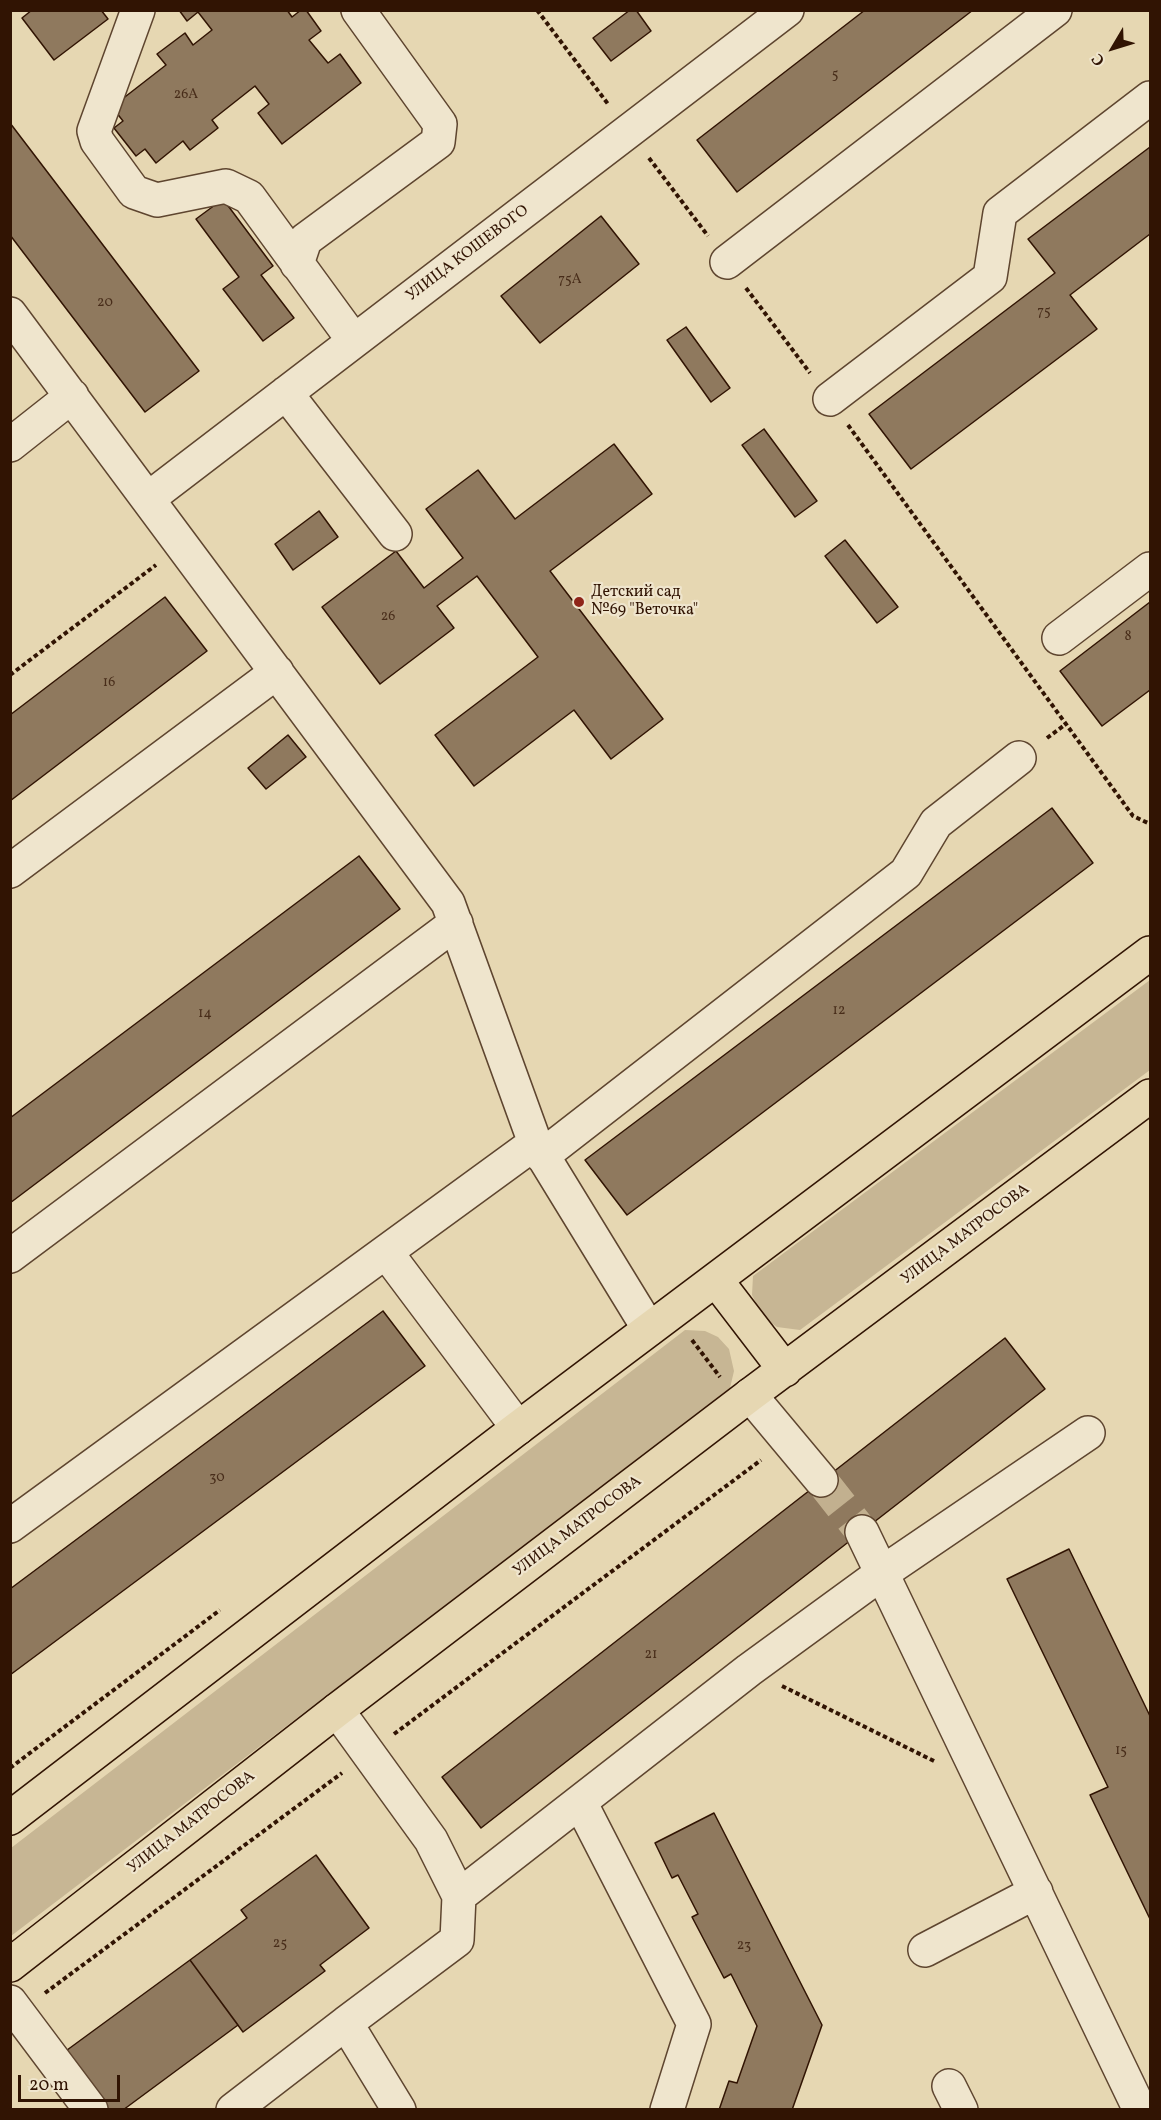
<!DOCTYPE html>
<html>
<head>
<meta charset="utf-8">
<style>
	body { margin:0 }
	#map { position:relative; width:1161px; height:2120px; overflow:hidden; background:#e6d7b2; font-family:Vollkorn,serif }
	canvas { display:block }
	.frame { position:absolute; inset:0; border:12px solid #311403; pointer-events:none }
	.north { position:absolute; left:1083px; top:18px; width:60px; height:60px; -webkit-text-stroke:4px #efe5cd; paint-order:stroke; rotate:232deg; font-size:16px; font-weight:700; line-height:24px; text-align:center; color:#311403 }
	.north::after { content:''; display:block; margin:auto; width:21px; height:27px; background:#311403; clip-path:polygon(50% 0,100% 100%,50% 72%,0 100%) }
	.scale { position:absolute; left:18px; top:2075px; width:102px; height:27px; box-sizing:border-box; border:3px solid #311403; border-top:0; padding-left:8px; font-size:18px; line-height:21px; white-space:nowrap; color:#311403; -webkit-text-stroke:4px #efe5cd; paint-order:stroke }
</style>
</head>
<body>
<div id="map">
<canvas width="1161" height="2120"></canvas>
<div class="frame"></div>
<div class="north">С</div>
<div class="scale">20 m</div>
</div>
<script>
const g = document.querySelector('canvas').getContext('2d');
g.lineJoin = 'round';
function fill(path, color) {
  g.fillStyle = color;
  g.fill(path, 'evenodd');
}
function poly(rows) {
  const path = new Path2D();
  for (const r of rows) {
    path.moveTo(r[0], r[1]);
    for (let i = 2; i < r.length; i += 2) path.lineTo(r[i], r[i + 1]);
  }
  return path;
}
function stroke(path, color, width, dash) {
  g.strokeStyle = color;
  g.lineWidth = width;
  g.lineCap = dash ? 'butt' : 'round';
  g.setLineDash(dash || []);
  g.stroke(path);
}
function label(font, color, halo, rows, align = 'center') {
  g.font = font + ' Vollkorn,serif';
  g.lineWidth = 4.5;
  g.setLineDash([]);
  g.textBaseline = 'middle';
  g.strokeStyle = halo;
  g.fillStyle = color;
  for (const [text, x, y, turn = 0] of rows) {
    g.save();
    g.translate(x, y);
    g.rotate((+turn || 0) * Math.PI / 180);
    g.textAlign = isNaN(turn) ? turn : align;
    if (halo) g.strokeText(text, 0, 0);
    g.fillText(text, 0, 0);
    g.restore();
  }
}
fill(poly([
	[1150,980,1150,1070,800,1330,777,1327,763,1317,752,1295,753,1276],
	[685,1330,705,1331,718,1337,729,1349,734,1371,730,1388,11,1936,11,1848]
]), '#c7b694');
const building = poly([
	[32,10,101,10,108,19,54,60,22,18,32,10],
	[179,10,287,10,292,17,301,10,306,10,321,31,309,40,328,63,340,54,361,83,282,144,258,113,269,104,255,86,212,120,218,128,190,150,183,141,156,163,145,149,136,156,114,128,123,121,112,107,166,65,157,54,185,33,193,45,212,30,198,12,187,21,179,10],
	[630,10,636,10,651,31,611,61,593,38,630,10],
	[865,10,973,10,737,192,697,140,865,10],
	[10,123,199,371,145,412,10,235,10,123],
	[1150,147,1150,234,1070,295,1097,329,911,469,869,414,1055,273,1028,239,1150,147],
	[223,199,273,266,261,275,294,318,263,341,223,289,239,277,196,219,223,199],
	[601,216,639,264,540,343,501,296,601,216],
	[686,327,730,388,711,402,667,340,686,327],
	[764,429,817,501,795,517,742,445,764,429],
	[614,444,652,494,550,571,663,719,611,759,574,710,474,786,435,735,538,657,477,576,437,606,454,628,380,684,322,607,396,551,424,588,463,558,426,509,478,470,515,519,614,444],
	[319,511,338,537,293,570,275,544,319,511],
	[845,540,898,607,877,623,825,556,845,540],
	[165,597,207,651,10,801,10,715,165,597],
	[1150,602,1150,690,1102,726,1060,671,1150,602],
	[288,735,306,757,266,789,248,768,288,735],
	[1052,808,1093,863,627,1215,585,1160,1052,808],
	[359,856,400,909,10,1203,10,1118,359,856],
	[383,1311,425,1366,10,1675,10,1589,383,1311],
	[1005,1338,1045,1389,481,1828,442,1777,1005,1338],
	[1069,1549,1150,1716,1150,1919,1090,1795,1108,1787,1007,1579,1069,1549],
	[714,1813,822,2025,792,2110,719,2110,729,2081,737,2083,757,2026,731,1974,724,1978,692,1917,698,1914,678,1875,672,1878,655,1843,714,1813],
	[316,1855,369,1928,320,1965,325,1971,243,2032,190,1960,247,1918,241,1910,316,1855],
	[190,1960,238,2025,123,2110,104,2110,63,2053,190,1960]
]);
fill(building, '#8f795e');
stroke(building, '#311403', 1.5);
stroke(poly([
	[821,1480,862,1532]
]), '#c2b08f', 33, [33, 16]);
const minor = poly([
	[138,10,94,131,97,141,134,192,157,200,226,186,249,197,354,341],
	[727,262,1055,10],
	[297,264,305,240,438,142,440,124,358,10],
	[10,314,448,903,535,1143,649,1329],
	[286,393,395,534],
	[830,399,990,277,1000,213,1150,98],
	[10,445,72,396],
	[149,498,787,10],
	[1059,638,1150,569],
	[10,871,277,672],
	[542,1156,906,873,936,823,1019,758],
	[386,1252,518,1428],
	[10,1256,456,923],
	[750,1395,821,1480],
	[10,1526,535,1143],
	[862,1532,1140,2110],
	[337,1710,431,1840,459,1896,457,1940,346,2023,399,2110],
	[580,1802,694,2024,667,2110],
	[459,1896,749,1670,882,1573,1088,1433],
	[925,1950,1036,1892],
	[10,2002,91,2110],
	[949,2086,961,2110],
	[233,2110,346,2023]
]);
const major = poly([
	[716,1280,785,1370],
	[10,1818,518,1428,1150,953],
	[10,1965,337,1710,750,1395,1150,1096]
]);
stroke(minor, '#5e452f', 36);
stroke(major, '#311403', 36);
stroke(poly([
	[537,10,608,104],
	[649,158,708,236],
	[746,288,810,373],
	[848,425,1133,816,1150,824],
	[10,675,156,565],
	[1047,738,1066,724],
	[692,1340,720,1377],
	[782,1686,934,1761],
	[394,1734,761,1460],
	[10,1768,220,1610],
	[45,1993,342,1773]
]), '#311403', 4, [4.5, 3]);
stroke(minor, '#efe5cd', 33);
stroke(major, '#e6d7b2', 33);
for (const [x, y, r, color] of [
	[579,602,6,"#8f2418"]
]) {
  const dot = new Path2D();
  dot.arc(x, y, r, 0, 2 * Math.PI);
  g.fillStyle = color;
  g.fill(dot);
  stroke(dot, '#efe5cd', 2);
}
label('14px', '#482d1a', null, [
	["5",835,75],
	["26А",186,95],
	["75А",570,280],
	["20",105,303],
	["75",1044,312],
	["26",388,617],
	["8",1128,637],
	["16",109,683],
	["12",839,1011],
	["14",205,1014],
	["30",217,1478],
	["21",651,1655],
	["15",1121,1751],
	["25",280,1944],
	["23",744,1946]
]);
label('16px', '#311403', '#efe5cd', [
	["УЛИЦА КОШЕВОГО",468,254,-37],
	["УЛИЦА МАТРОСОВА",966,1235,-37],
	["УЛИЦА МАТРОСОВА",578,1527,-37],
	["УЛИЦА МАТРОСОВА",192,1823,-38]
]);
label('16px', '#311403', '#efe5cd', [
	["Детский сад",591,593],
	["№69 \"Веточка\"",591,611]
], 'left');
</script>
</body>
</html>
